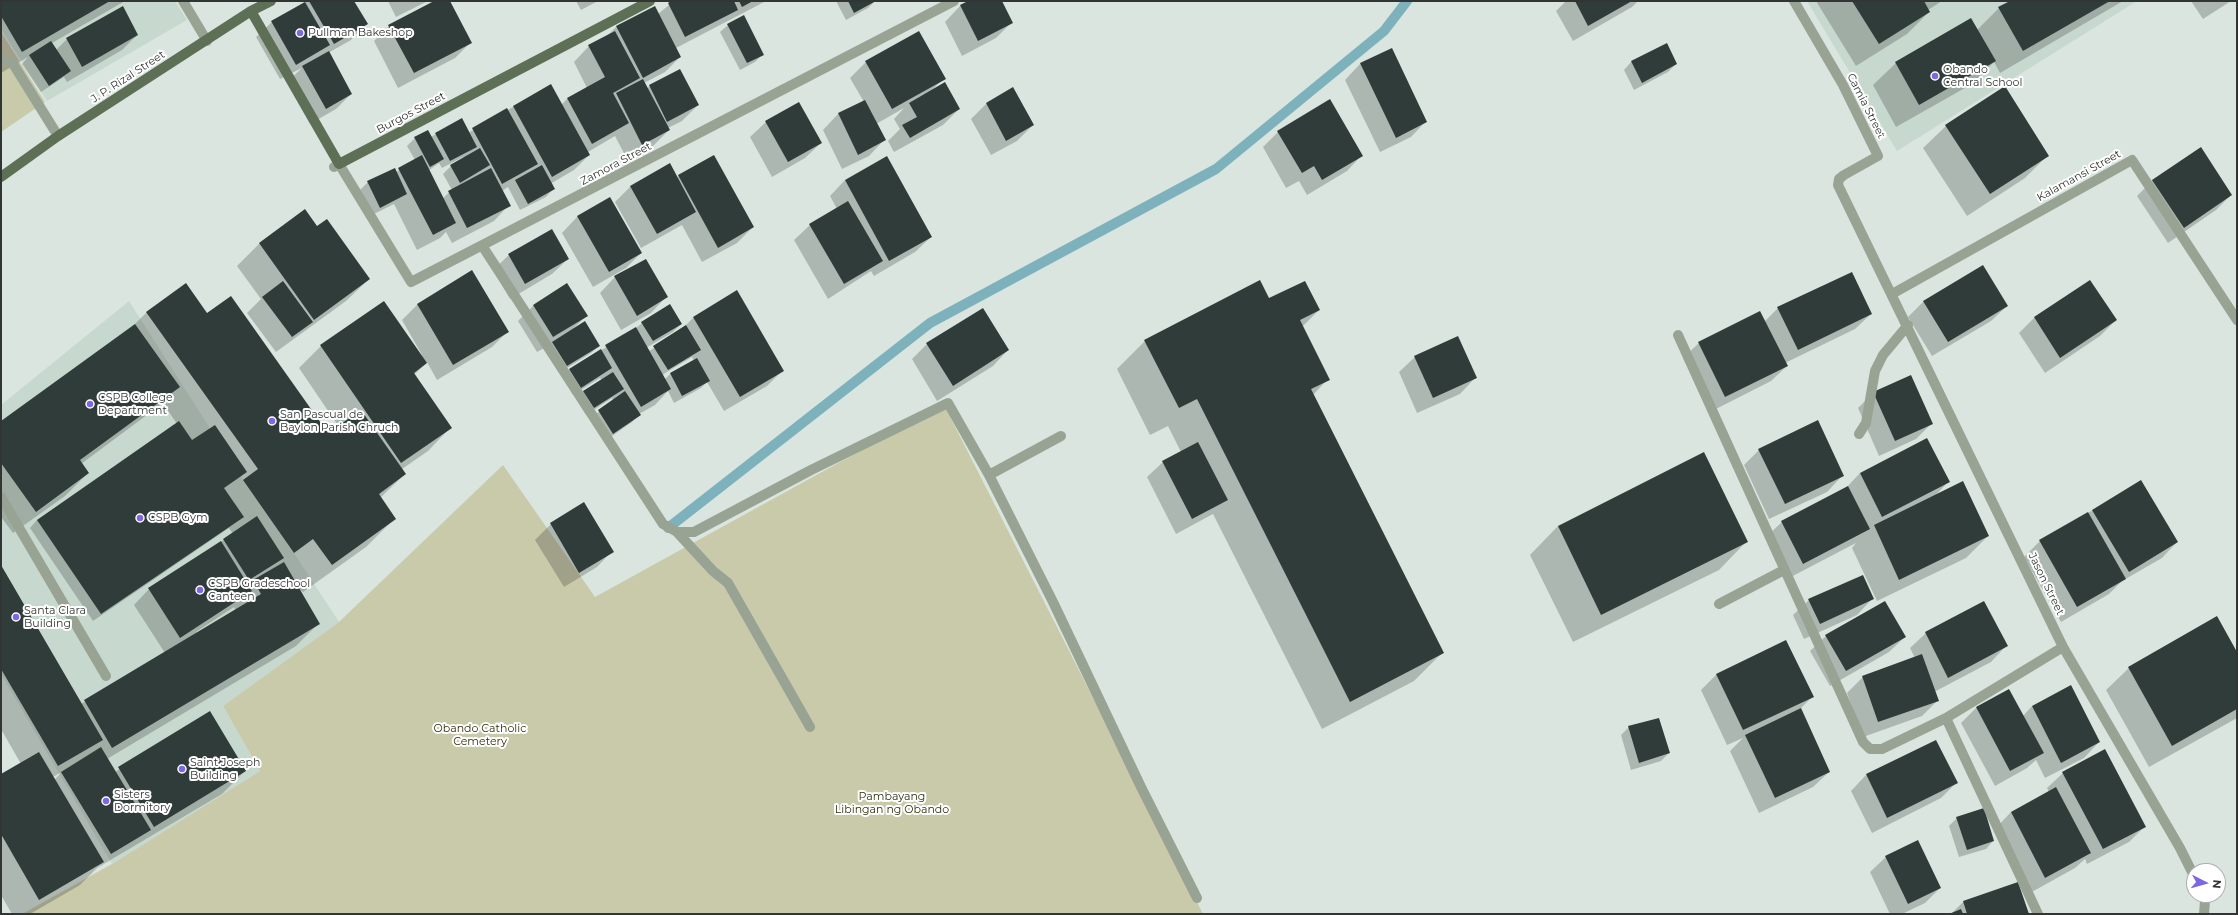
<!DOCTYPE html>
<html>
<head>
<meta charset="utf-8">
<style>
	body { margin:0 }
	#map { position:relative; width:2238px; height:915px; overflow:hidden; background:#d9e5de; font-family:Montserrat,sans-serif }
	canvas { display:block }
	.frame { position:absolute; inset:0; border:2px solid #313533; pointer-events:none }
	.north { position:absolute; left:2186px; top:863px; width:40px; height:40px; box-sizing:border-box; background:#fff; border:1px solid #adaead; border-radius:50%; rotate:96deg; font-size:11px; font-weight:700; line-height:16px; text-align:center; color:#313533 }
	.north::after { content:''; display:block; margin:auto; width:14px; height:18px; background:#7c68e3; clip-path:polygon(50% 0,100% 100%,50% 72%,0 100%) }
</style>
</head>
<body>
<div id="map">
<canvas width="2238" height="915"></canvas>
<div class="frame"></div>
<div class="north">N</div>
</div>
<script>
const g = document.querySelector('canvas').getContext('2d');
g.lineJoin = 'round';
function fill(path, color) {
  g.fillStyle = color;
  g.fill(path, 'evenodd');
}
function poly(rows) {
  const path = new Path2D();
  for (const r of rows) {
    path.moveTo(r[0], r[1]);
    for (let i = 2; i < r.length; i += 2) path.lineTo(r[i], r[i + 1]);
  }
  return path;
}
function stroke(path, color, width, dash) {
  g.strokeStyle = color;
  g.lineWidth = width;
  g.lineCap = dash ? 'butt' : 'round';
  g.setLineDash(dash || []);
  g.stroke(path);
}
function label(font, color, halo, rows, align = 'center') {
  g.font = font + ' Montserrat,sans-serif';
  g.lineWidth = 4;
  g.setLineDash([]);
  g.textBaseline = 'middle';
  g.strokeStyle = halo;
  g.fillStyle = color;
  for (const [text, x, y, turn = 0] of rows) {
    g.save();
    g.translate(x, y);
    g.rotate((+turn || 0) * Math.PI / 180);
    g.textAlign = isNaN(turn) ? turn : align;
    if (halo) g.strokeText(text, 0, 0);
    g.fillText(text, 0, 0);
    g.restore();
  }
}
fill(poly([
	[1,1,175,1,187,20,47,101,1,29],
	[1807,1,2137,1,1897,151],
	[129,301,243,480,294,553,339,622,223,706,260,771,112,864,1,674,1,405]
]), '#c7d9cf');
fill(poly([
	[1,32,45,102,1,132],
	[945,407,1203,914,22,914,112,864,260,771,223,706,339,622,503,465,595,597,840,462]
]), '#c8caaa');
fill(poly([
	[1,1,125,1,52,43,56,50,67,39,137,35,122,50,67,82,64,77,41,92,22,64,28,57,1,73],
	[306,1,353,1,366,24,351,40,328,53,351,94,336,109,310,124,287,82,302,68,280,79,256,37,272,22],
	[388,1,428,1,396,17],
	[436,1,449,1,470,43,455,58,398,88,374,41,389,26],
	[576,1,598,1,581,10],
	[674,1,766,1,676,48,680,57,665,72,644,83,647,88,650,86,698,105,682,121,668,128,669,130,653,146,627,159,615,136,588,152,589,155,574,170,550,184,553,189,546,197,520,210,508,187,502,191,509,205,494,221,452,243,446,232,440,238,417,250,394,204,372,215,360,190,368,182,396,172,415,160,407,146,415,138,431,137,461,119,468,133,551,85,561,105,568,98,587,88,574,62,589,46,606,37,616,27,658,14],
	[463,157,464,158,451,166,443,174,452,190,443,198,428,171,439,163,442,168],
	[836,1,875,1,868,8,846,20],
	[970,1,1001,1,1012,22,996,38,962,56,945,22,960,6],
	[1566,1,1638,1,1632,7,1573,41,1556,11],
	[1816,1,1942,1,1928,10,1929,12,1907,34,1856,66],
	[2012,1,2123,1,2000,73,1994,62,1972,84,1896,127,1873,85,1896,63,1977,30,1999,8],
	[2191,1,2231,1,2203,19],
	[728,25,763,54,755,62,740,70,720,32],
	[1391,49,1426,121,1411,137,1380,152,1345,80,1360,64],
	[866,62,944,78,933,89,959,109,943,125,894,152,888,141,900,129,894,119,904,108,876,124,884,140,869,156,842,169,823,130,838,114,864,102,850,78],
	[1631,62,1676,64,1668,72,1634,90,1624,70],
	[1013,89,1033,125,1017,141,991,155,971,119,986,104],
	[766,122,821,143,805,158,772,177,750,137],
	[1946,126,2048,155,2025,178,1967,216,1923,148],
	[1278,132,1362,155,1347,171,1307,195,1299,181,1286,188,1263,147],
	[679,176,753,227,737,243,702,262,682,225,641,248,615,202,631,186,676,178],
	[845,180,931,237,915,252,874,276,871,271,828,299,794,240,810,225,837,209,830,196],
	[2153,180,2231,195,2216,210,2168,243,2137,196],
	[610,198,641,253,626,268,593,287,562,233,577,217],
	[305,211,317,227,369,279,346,301,276,352,247,313,261,299,237,266,259,244],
	[509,255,568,259,552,274,510,299,493,270],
	[472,272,507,332,492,347,437,380,427,362,414,375,450,428,428,451,402,469,405,474,380,498,394,519,366,547,303,592,297,587,319,623,296,646,107,759,115,772,210,713,245,771,222,794,97,868,80,885,30,914,12,914,1,895,1,775,21,764,1,729,1,567,81,704,165,653,134,605,149,589,233,534,229,528,93,621,30,528,37,520,177,424,163,403,81,464,88,473,65,496,13,533,1,517,1,422,130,329,147,312,207,314,328,434,339,427,299,368,321,346,421,356,422,355,402,320,417,305],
	[234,607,236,611,197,634,196,632],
	[60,773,60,774,54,780,53,777],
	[615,277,666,297,651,313,621,330,600,293],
	[2090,281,2116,320,2100,336,2045,373,2019,333,2034,318],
	[567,285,586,316,574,328,599,346,591,353,559,373,545,350,548,346,537,352,518,321,533,306],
	[737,292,783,370,767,386,724,411,707,382,701,388,674,403,668,391,655,405,639,414,632,422,605,441,591,418,613,401,612,398,586,415,576,399,584,391,602,380,600,378,573,395,562,377,570,370,635,329,642,323,681,324,673,332,646,348,648,352,682,329,693,318],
	[692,357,694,361,670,374,664,380,662,375],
	[1269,300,1319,310,1302,327,1328,379,1313,395,1443,652,1414,681,1322,729,1213,514,1176,534,1147,477,1163,462,1181,452,1168,426,1150,435,1117,369,1145,341],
	[1924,301,2007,306,1991,321,1932,356,1908,317],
	[1778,308,1871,314,1855,329,1785,363,1787,366,1771,381,1710,412,1683,358,1699,343,1765,321],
	[927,344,1008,350,993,366,937,401,912,359],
	[1415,357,1475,378,1460,394,1417,413,1399,372],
	[1874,392,1931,424,1916,439,1879,456,1858,408],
	[1759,450,1842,476,1827,492,1769,519,1744,465],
	[1860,473,1948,482,1935,496,1988,536,1966,558,1877,601,1852,548,1856,543,1787,579,1766,537,1782,522,1845,489],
	[584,504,612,551,597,567,564,587,535,540,551,524],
	[2093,510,2177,542,2162,558,2122,581,2109,594,2061,622,2024,557,2040,541],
	[1558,526,1747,541,1719,570,1573,642,1530,555],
	[1872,599,1857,615,1804,639,1793,615,1809,600],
	[1926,633,2006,646,1991,662,1934,692,1937,701,1922,716,1863,737,1847,693,1863,677,1915,658,1910,648],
	[1826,636,1905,637,1889,652,1830,686,1810,651],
	[2237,654,2237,718,2149,767,2106,690,2129,668],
	[1717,674,1812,697,1800,709,1829,772,1813,787,1759,813,1730,751,1743,738,1727,745,1701,690],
	[2032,706,2099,742,2084,758,2045,778,2036,760,2027,768,1995,786,1961,723,1976,708,2023,716],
	[1629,727,1669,753,1661,761,1631,770,1621,735],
	[1936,741,1956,783,1941,798,1872,833,1851,791,1866,775],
	[2063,773,2144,827,2129,842,2087,864,2085,859,2075,868,2030,893,1996,828,2011,812,2049,792,2047,788],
	[1957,818,1993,841,1986,849,1959,857,1949,826],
	[1886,857,1940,888,1925,903,1902,914,1890,914,1870,872],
	[1963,902,2028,914,1951,914]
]), '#0003');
stroke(poly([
	[668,528,930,323,1216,169,1384,31,1407,1]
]), '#7db1bb', 10);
fill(poly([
	[1,1,110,1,22,52,1,16],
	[309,1,354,1,368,24,334,44],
	[434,1,450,1,472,43,414,73,388,25],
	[671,1,734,1,738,10,685,37,668,3],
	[739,1,753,1,742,7],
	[848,1,876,1,854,13],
	[968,1,1002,1,1013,23,978,41,960,5],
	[1575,1,1632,1,1588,26],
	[1852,1,1924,1,1930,12,1879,44],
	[2010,1,2110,1,2023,51,1998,7],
	[305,2,330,45,296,65,271,21],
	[123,6,138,35,82,67,66,38],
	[655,6,681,57,643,78,616,26],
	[744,15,764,55,747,63,727,24],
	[1971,18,1996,61,1919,105,1895,62],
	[615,31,640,78,613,93,629,123,592,144,567,98,605,77,588,45],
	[919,31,946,79,892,109,865,61],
	[51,41,71,71,49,86,29,55],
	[1667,43,1677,64,1642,83,1631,61],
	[1392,48,1427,122,1396,138,1360,63],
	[329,51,352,94,326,109,302,66],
	[680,69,699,105,667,122,649,85],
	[643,79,670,130,642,145,616,93],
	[945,82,960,109,910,138,902,125,917,117,909,103],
	[551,84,590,155,552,177,513,106],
	[2005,86,2049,156,1990,194,1945,125],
	[1013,87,1034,125,1006,141,986,103],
	[1330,99,1363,156,1322,180,1314,166,1302,173,1277,131],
	[865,100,886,140,858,155,838,113],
	[799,102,822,143,788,162,765,121],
	[507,108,538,164,502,184,472,128],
	[462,118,477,147,450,161,435,133],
	[428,130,444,159,430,167,414,137],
	[2201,147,2232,195,2184,228,2152,180],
	[480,148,490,165,460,183,450,165],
	[422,155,456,223,433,235,398,168],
	[714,155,754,227,718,248,678,175],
	[887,156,932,237,889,261,845,180],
	[670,163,696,212,657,234,630,186],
	[542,165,555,189,528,204,515,180],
	[395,168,407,194,380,208,367,181],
	[491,168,511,206,467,228,448,191],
	[610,197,642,253,609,272,577,216],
	[848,201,883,261,844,284,809,224],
	[305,209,317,226,327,219,370,279,314,320,259,243],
	[552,229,569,259,525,284,508,254],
	[646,259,668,297,637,316,614,276],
	[1983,265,2008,306,1948,342,1923,301],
	[472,270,509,332,453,365,417,304],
	[1852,272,1872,314,1798,350,1777,307],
	[1260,280,1269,298,1305,281,1320,310,1300,320,1330,380,1311,389,1444,653,1350,702,1197,399,1179,408,1144,340],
	[2090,280,2117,320,2060,358,2034,317],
	[283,281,313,322,292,337,262,297],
	[186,283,207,313,231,296,328,433,361,410,406,474,379,494,396,519,332,565,313,539,294,553,243,480,258,469,146,312],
	[567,283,588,316,553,337,533,305],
	[737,290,784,371,740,397,693,317],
	[384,301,427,363,414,373,452,428,401,463,320,345],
	[670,304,682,324,653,341,641,322],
	[983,308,1009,350,953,386,926,343],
	[1760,311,1788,366,1725,397,1698,342],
	[585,321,600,346,567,366,552,342],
	[135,324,180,387,80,460,89,473,36,512,1,463,1,421],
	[686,325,701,350,668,370,653,346],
	[636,327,671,389,641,407,605,345],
	[1458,336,1477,378,1433,398,1414,356],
	[601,349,612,368,581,388,569,369],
	[697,358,710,381,682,396,670,373],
	[613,372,624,389,594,408,583,391],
	[1911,375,1933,424,1895,441,1873,392],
	[625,391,641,415,613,434,598,410],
	[1818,420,1844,476,1785,504,1758,449],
	[179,421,192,440,215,425,247,472,224,488,244,517,101,614,37,520],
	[1927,438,1950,482,1882,517,1860,473],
	[1198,442,1228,500,1192,519,1162,461],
	[1704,452,1748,542,1601,615,1558,526],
	[2141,480,2178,542,2129,572,2092,510],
	[1963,481,1989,536,1899,580,1874,525],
	[1848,486,1870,529,1803,564,1781,521],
	[584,502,614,552,579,573,550,523],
	[2088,512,2126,579,2077,607,2039,540],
	[257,516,284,558,249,580,223,539],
	[221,541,252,591,180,638,148,588],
	[284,562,320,624,112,748,84,700,261,594,253,580],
	[1,565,103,740,58,766,1,669],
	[1863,575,1874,599,1820,624,1808,599],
	[1885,601,1906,637,1846,671,1825,635],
	[1984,601,2008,646,1948,678,1925,632],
	[2217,616,2237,652,2237,709,2172,746,2128,667],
	[1786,640,1814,697,1743,730,1716,674],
	[1922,654,1939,701,1878,722,1862,676],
	[2071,685,2100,742,2061,763,2032,706],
	[2009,689,2044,753,2010,771,1976,707],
	[1801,708,1830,772,1775,798,1745,735],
	[210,711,246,771,154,827,118,767],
	[1659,718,1670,753,1639,763,1628,726],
	[1936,740,1958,783,1887,818,1866,774],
	[101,747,151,830,111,854,61,772],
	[2105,749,2146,827,2103,849,2062,772],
	[39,752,104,862,39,900,1,834,1,774],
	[2056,787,2091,853,2045,878,2011,812],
	[1984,808,1994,841,1967,850,1956,817],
	[1918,840,1941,888,1908,904,1885,856],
	[2018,882,2029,914,1967,914,1963,901],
	[1961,909,1963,914,1949,914]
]), '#303c3a');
stroke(poly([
	[183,1,207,41],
	[1794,1,1843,85,1878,156,1844,175,1839,179,1838,185,2063,647,2180,848,2194,876],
	[1,60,12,62,58,136],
	[334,167,339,164,411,282,954,1],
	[483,247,663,524,677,532,694,532,811,470,948,403,989,475,1053,602,1141,787,1197,898],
	[1892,294,2132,160,2237,320],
	[1678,335,1863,742,1870,749,1882,749,1946,718,2063,647],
	[1859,434,1866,423,1875,371,1883,355,1908,325],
	[989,475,1061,436],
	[1,497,106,676],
	[677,532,713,571,728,583,810,727],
	[1719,604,1784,570],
	[1946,718,2038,914],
	[2203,895,2205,901,2204,914]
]), '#99a394', 10);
stroke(poly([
	[251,11,339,164,650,1],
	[1,177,58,136,251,11,271,1]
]), '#5d6f54', 10);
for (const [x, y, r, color] of [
	[300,33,4,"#7c68e3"],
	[1935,76,4,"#7c68e3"],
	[90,404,4,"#7c68e3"],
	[272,421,4,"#7c68e3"],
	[140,518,4,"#7c68e3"],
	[200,590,4,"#7c68e3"],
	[16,617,4,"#7c68e3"],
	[182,769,4,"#7c68e3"],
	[106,801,4,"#7c68e3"]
]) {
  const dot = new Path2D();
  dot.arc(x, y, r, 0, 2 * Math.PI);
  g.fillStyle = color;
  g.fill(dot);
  stroke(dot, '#fff', 1.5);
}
label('11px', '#313533', '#fff', [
	["Pullman Bakeshop",308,33],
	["Obando",1943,70],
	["Central School",1943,83],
	["CSPB College",98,398],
	["Department",98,411],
	["San Pascual de",280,415],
	["Baylon Parish Chruch",280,428],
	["CSPB Gym",148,518],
	["CSPB Gradeschool",208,584],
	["Canteen",208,597],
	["Santa Clara",24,611],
	["Building",24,624],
	["Saint Joseph",190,763],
	["Building",190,776],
	["Sisters",114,795],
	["Dormitory",114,808]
], 'left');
label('11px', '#313533', '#fff', [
	["J. P. Rizal Street",128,77,-33],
	["Camia Street",1866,106,63],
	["Burgos Street",411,113,-28],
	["Zamora Street",616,164,-28],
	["Kalamansi Street",2079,176,-29],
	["Jason Street",2046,584,64]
]);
label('11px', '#2f2f0e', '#fff', [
	["Obando Catholic",480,729],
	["Cemetery",480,742],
	["Pambayang",892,797],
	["Libingan ng Obando",892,810]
]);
</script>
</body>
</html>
